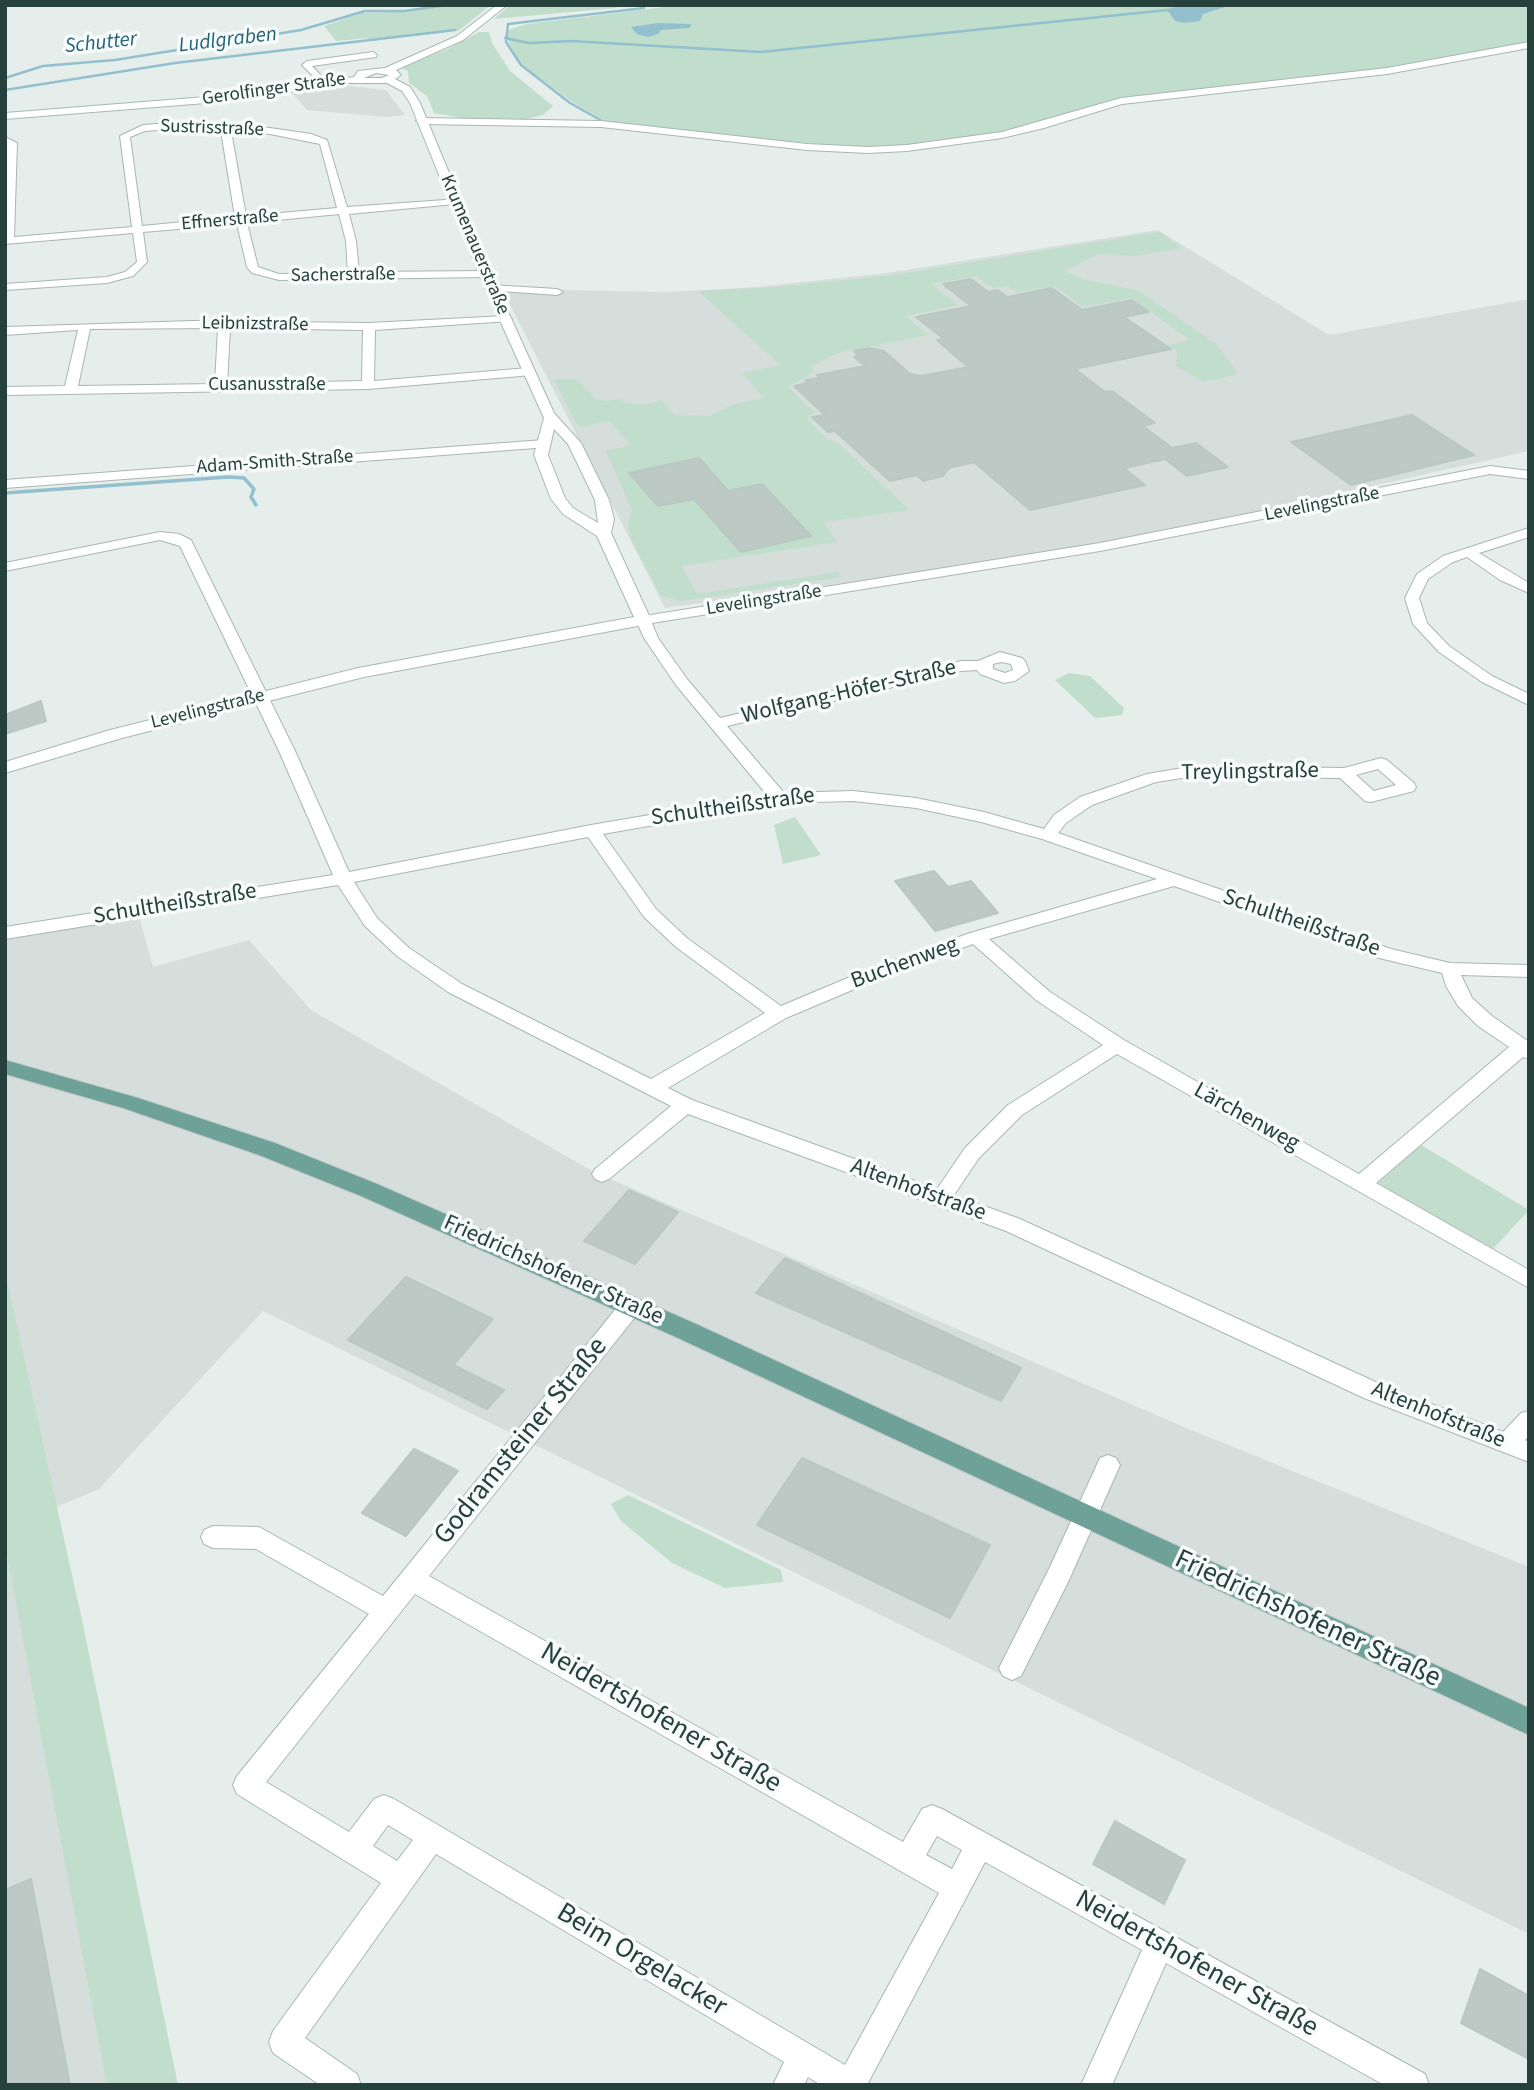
<!DOCTYPE html>
<html>
<head>
<meta charset="utf-8">
<style>
	body { margin:0 }
	#map { position:relative; width:1534px; height:2090px; overflow:hidden; background:#e6eeeb; font-family:"Source Sans 3",sans-serif }
	canvas { display:block }
	.frame { position:absolute; inset:0; border:7px solid #26403b; pointer-events:none }
</style>
</head>
<body>
<div id="map">
<canvas width="1534" height="2090"></canvas>
<div class="frame"></div>
</div>
<script>
const g = document.querySelector('canvas').getContext('2d');
g.lineJoin = 'round';
function fill(path, color) {
  g.fillStyle = color;
  g.fill(path, 'evenodd');
}
function poly(rows) {
  const path = new Path2D();
  for (const r of rows) {
    path.moveTo(r[0], r[1]);
    for (let i = 2; i < r.length; i += 2) path.lineTo(r[i], r[i + 1]);
  }
  return path;
}
function stroke(path, color, width, dash) {
  g.strokeStyle = color;
  g.lineWidth = width;
  g.lineCap = dash ? 'butt' : 'round';
  g.setLineDash(dash || []);
  g.stroke(path);
}
function label(font, color, halo, rows, align = 'center') {
  g.font = font + ' "Source Sans 3",sans-serif';
  g.lineWidth = 7;
  g.setLineDash([]);
  g.textBaseline = 'middle';
  g.strokeStyle = halo;
  g.fillStyle = color;
  for (const [text, x, y, turn = 0] of rows) {
    g.save();
    g.translate(x, y);
    g.rotate((+turn || 0) * Math.PI / 180);
    g.textAlign = isNaN(turn) ? turn : align;
    if (halo) g.strokeText(text, 0, 0);
    g.fillText(text, 0, 0);
    g.restore();
  }
}
fill(poly([
	[339,85,386,90,405,115,386,117,307,110,292,93],
	[1158,230,1329,335,1529,299,1529,451,1100,547,665,608,502,289,668,292,757,287,886,273],
	[139,916,153,967,249,940,311,1010,594,1172,1184,1427,1529,1567,1529,1934,263,1311,99,1489,5,1529,5,939],
	[5,1544,115,2085,5,2085]
]), '#d5dedb');
fill(poly([
	[454,5,491,5,458,31,371,41,368,38,336,41,324,26,362,13,412,11],
	[510,5,623,5,615,8,494,19],
	[682,5,1529,5,1529,43,1360,73,1148,95,1115,101,1019,130,887,148,789,142,604,121,575,104,529,70,517,59,506,36,508,30,527,24],
	[479,32,489,32,492,43,510,71,553,106,543,115,526,119,462,118,434,113,427,96,409,83,408,71,401,68,448,49],
	[1159,232,1182,248,1135,256,1098,254,1065,271,1084,280,1137,290,1216,344,1238,374,1204,382,1176,366,1177,351,1169,345,1190,340,1132,298,1083,307,1055,286,1017,292,1008,286,993,288,975,276,931,284,958,305,906,316,928,335,838,353,810,367,815,372,788,387,814,412,807,419,827,439,838,443,909,510,823,522,837,542,681,566,697,594,838,572,841,577,682,601,661,596,631,539,628,525,632,510,606,451,631,445,609,421,581,427,576,423,554,379,576,379,596,399,606,401,621,399,625,403,642,405,662,401,674,415,710,416,733,404,764,398,742,373,780,365,698,291,775,287,887,276],
	[1069,673,1090,676,1124,708,1122,715,1095,718,1055,680],
	[795,817,821,855,783,864,774,825],
	[1421,1145,1529,1210,1491,1251,1378,1183],
	[5,1272,82,1620,178,2085,107,2085,5,1544],
	[628,1495,781,1570,783,1582,725,1588,672,1563,621,1521,611,1504]
]), '#c1ddcb');
fill(poly([
	[1177,5,1212,7,1231,5,1203,14,1200,21,1184,23,1175,21,1168,11],
	[658,23,689,24,692,25,689,28,661,30,658,34,648,37,637,34,631,27]
]), '#93c0cf');
stroke(poly([
	[505,38,529,43,571,41,761,52,1177,9],
	[5,78,43,66,115,60,301,30,365,11,404,11,448,5],
	[5,90,175,63,455,30],
	[602,121,570,103,521,65,506,42,508,24,644,8]
]), '#93c0cf', 2.5);
stroke(poly([
	[5,493,228,477,244,478,254,489,251,497,256,505]
]), '#93c0cf', 3.5);
const building = poly([
	[971,279,988,292,998,290,1007,297,1052,288,1082,310,1132,300,1149,312,1124,317,1171,349,1075,369,1105,392,1112,391,1155,423,1143,426,1172,448,1196,443,1228,467,1187,476,1165,459,1124,468,1145,485,1030,510,974,462,949,468,943,476,923,481,917,475,890,481,835,431,828,432,812,417,825,415,794,386,808,383,805,380,820,378,817,375,865,366,854,357,859,356,854,351,869,348,884,351,910,374,921,376,968,367,937,340,944,339,916,317,971,306,943,284,971,279],
	[1412,415,1474,455,1351,485,1291,442,1412,415],
	[699,458,728,491,762,484,811,536,741,552,694,499,658,506,629,473,699,458],
	[41,701,46,721,5,734,5,715,41,701],
	[934,871,948,887,971,881,998,913,935,931,895,881,934,871],
	[629,1190,678,1212,635,1264,584,1241,629,1190],
	[785,1258,1021,1368,1001,1401,756,1293,785,1258],
	[406,1277,493,1319,453,1365,504,1390,487,1409,348,1340,406,1277],
	[414,1449,458,1471,406,1536,362,1513,414,1449],
	[802,1458,990,1545,950,1618,757,1525,802,1458],
	[1115,1821,1185,1860,1164,1904,1093,1864,1115,1821],
	[31,1879,70,2085,5,2085,5,1890,31,1879],
	[1480,1969,1529,1996,1529,2059,1461,2023,1480,1969]
]);
fill(building, '#bcc9c5');
stroke(building, '#b9c8c3', 2);
const street = poly([
	[1529,42,1529,48,1387,74,1122,104,1044,128,1002,138,907,151,868,153,807,150,601,127,421,124,416,121,421,118,601,121,807,144,868,147,907,145,1002,132,1121,98,1387,68,1529,42],
	[373,52,377,55,376,57,312,66,328,83,323,86,302,65,307,61,373,52],
	[181,122,270,128,311,134,327,140,347,207,459,199,460,201,455,204,349,214,356,241,359,272,485,271,491,274,485,277,279,280,252,273,247,267,237,224,143,232,147,262,133,276,107,283,5,290,5,284,107,277,125,272,137,262,133,233,5,244,5,137,17,143,14,237,132,227,120,136,143,125,181,122],
	[181,128,221,131,235,217,142,226,130,137,145,131,181,128],
	[231,131,270,134,320,144,337,208,246,216,231,131],
	[339,214,346,241,348,273,279,274,258,267,247,223,339,214],
	[491,285,557,289,563,292,557,295,487,290,485,288,491,285],
	[506,316,512,319,510,321,375,330,374,381,528,368,532,369,532,375,368,389,5,395,5,387,65,386,78,330,5,335,5,327,193,321,369,323,506,316],
	[218,328,215,384,78,386,90,329,218,328],
	[230,328,363,330,362,381,227,384,230,328],
	[544,440,549,441,549,447,5,488,5,480,544,440],
	[1490,466,1529,471,1529,479,1490,474,1100,551,652,623,658,638,687,679,720,718,961,661,978,661,1000,652,1022,658,1025,661,1029,671,1015,681,1004,683,980,674,977,670,961,671,727,726,784,793,853,791,916,798,984,812,1044,829,1054,815,1080,797,1147,774,1195,766,1344,768,1381,758,1387,760,1414,783,1416,787,1414,791,1371,802,1365,801,1340,778,1195,776,1156,782,1092,805,1066,823,1058,833,1391,949,1450,963,1529,965,1529,977,1461,975,1472,998,1492,1016,1529,1042,1529,1059,1523,1057,1376,1183,1529,1270,1529,1288,1117,1054,1022,1115,979,1158,954,1195,1020,1219,1380,1384,1503,1432,1521,1413,1529,1411,1529,1436,1525,1440,1529,1442,1529,1462,1364,1398,1006,1231,688,1114,609,1179,602,1182,595,1179,592,1174,595,1169,671,1106,448,992,397,956,365,926,338,885,5,939,5,927,333,875,279,751,180,546,160,540,5,571,5,563,160,532,179,534,191,540,295,751,349,872,591,825,767,795,676,685,644,638,636,620,638,617,1100,543,1490,466],
	[1001,662,1011,664,1013,670,1005,673,993,669,993,664,1001,662],
	[1378,769,1396,785,1374,791,1356,775,1378,769],
	[853,801,916,808,981,822,1042,839,1157,879,970,933,869,969,781,1006,688,939,656,909,603,834,779,803,853,801],
	[588,837,644,917,676,947,765,1013,651,1079,462,984,409,948,377,918,354,882,588,837],
	[1174,886,1379,958,1442,973,1446,986,1458,1006,1478,1026,1509,1047,1359,1174,1124,1040,1050,992,989,939,1174,886],
	[973,944,1036,1000,1103,1045,1008,1105,965,1148,937,1189,692,1100,668,1088,786,1018,883,977,973,944],
	[1529,528,1529,537,1479,553,1529,583,1529,593,1500,580,1467,557,1453,562,1428,579,1419,598,1427,623,1449,646,1492,676,1529,694,1529,705,1482,682,1439,652,1413,624,1405,598,1417,574,1443,556,1529,528],
	[631,1297,639,1300,642,1306,639,1312,429,1576,903,1842,922,1809,932,1805,942,1809,1425,2074,1429,2085,1384,2085,1166,1963,1112,2085,1081,2085,1142,1950,985,1862,867,2085,821,2085,808,2077,804,2085,773,2085,784,2062,436,1854,305,2038,357,2074,361,2085,320,2085,273,2053,269,2042,273,2031,381,1883,237,1794,233,1785,237,1776,369,1614,256,1549,213,1548,204,1544,201,1537,204,1530,213,1526,259,1527,383,1596,623,1300,631,1297],
	[415,1594,939,1893,845,2065,394,1799,384,1795,374,1799,349,1832,266,1782,415,1594],
	[388,1825,413,1840,397,1861,373,1846,388,1825],
	[937,1836,962,1850,952,1869,926,1855,937,1836],
	[1108,1455,1116,1458,1120,1465,1069,1580,1021,1676,1012,1680,1003,1676,999,1668,1003,1660,1050,1567,1100,1458,1108,1455]
]);
const secondary = poly([
	[497,5,507,5,463,40,396,70,401,75,395,79,410,87,420,103,491,274,554,413,581,443,609,500,614,519,611,533,651,620,643,625,364,677,122,738,5,773,5,762,110,730,358,668,634,617,597,536,563,514,551,499,534,455,544,418,479,274,410,103,402,91,387,83,345,83,231,101,5,119,5,113,231,95,354,77,358,71,385,68,457,36,497,5],
	[376,73,389,75,382,78,364,78,376,73],
	[554,429,568,444,595,500,598,523,573,508,565,498,548,455,554,429]
]);
const primary = poly([
	[5,1060,138,1098,275,1143,377,1184,696,1324,1529,1708,1529,1735,678,1338,361,1196,259,1155,123,1108,5,1074,5,1060]
]);
stroke(street, '#a9b6b3', 2);
stroke(secondary, '#a5b9b4', 2);
stroke(primary, '#c2cac8', 2);
fill(street, '#fff');
fill(secondary, '#fff');
fill(primary, '#6ea198');
label('19px', '#26403b', '#f7fbf9', [
	["Gerolfinger Straße",274,90,-8],
	["Sustrisstraße",212,129,2],
	["Effnerstraße",230,221,-5],
	["Krumenauerstraße",474,245,67],
	["Sacherstraße",343,276,-1],
	["Leibnizstraße",255,325,1],
	["Cusanusstraße",267,386],
	["Adam-Smith-Straße",275,463,-4],
	["Levelingstraße",1322,505,-11],
	["Levelingstraße",764,601,-9],
	["Levelingstraße",208,710,-14]
]);
label('italic 21px', '#236278', '#f7fbf9', [
	["Ludlgraben",228,41,-7],
	["Schutter",101,44,-6]
]);
label('23px', '#26403b', '#f7fbf9', [
	["Wolfgang-Höfer-Straße",849,693,-13],
	["Treylingstraße",1250,773,-1],
	["Schultheißstraße",733,808,-8],
	["Schultheißstraße",175,905,-9],
	["Schultheißstraße",1301,924,19],
	["Buchenweg",905,964,-20],
	["Lärchenweg",1246,1118,29],
	["Altenhofstraße",918,1191,20],
	["Friedrichshofener Straße",553,1271,24],
	["Altenhofstraße",1438,1416,22]
]);
label('28px', '#26403b', '#f7fbf9', [
	["Godramsteiner Straße",522,1442,-51],
	["Friedrichshofener Straße",1307,1620,25],
	["Neidertshofener Straße",660,1719,30],
	["Beim Orgelacker",641,1961,31],
	["Neidertshofener Straße",1196,1965,29]
]);
</script>
</body>
</html>
